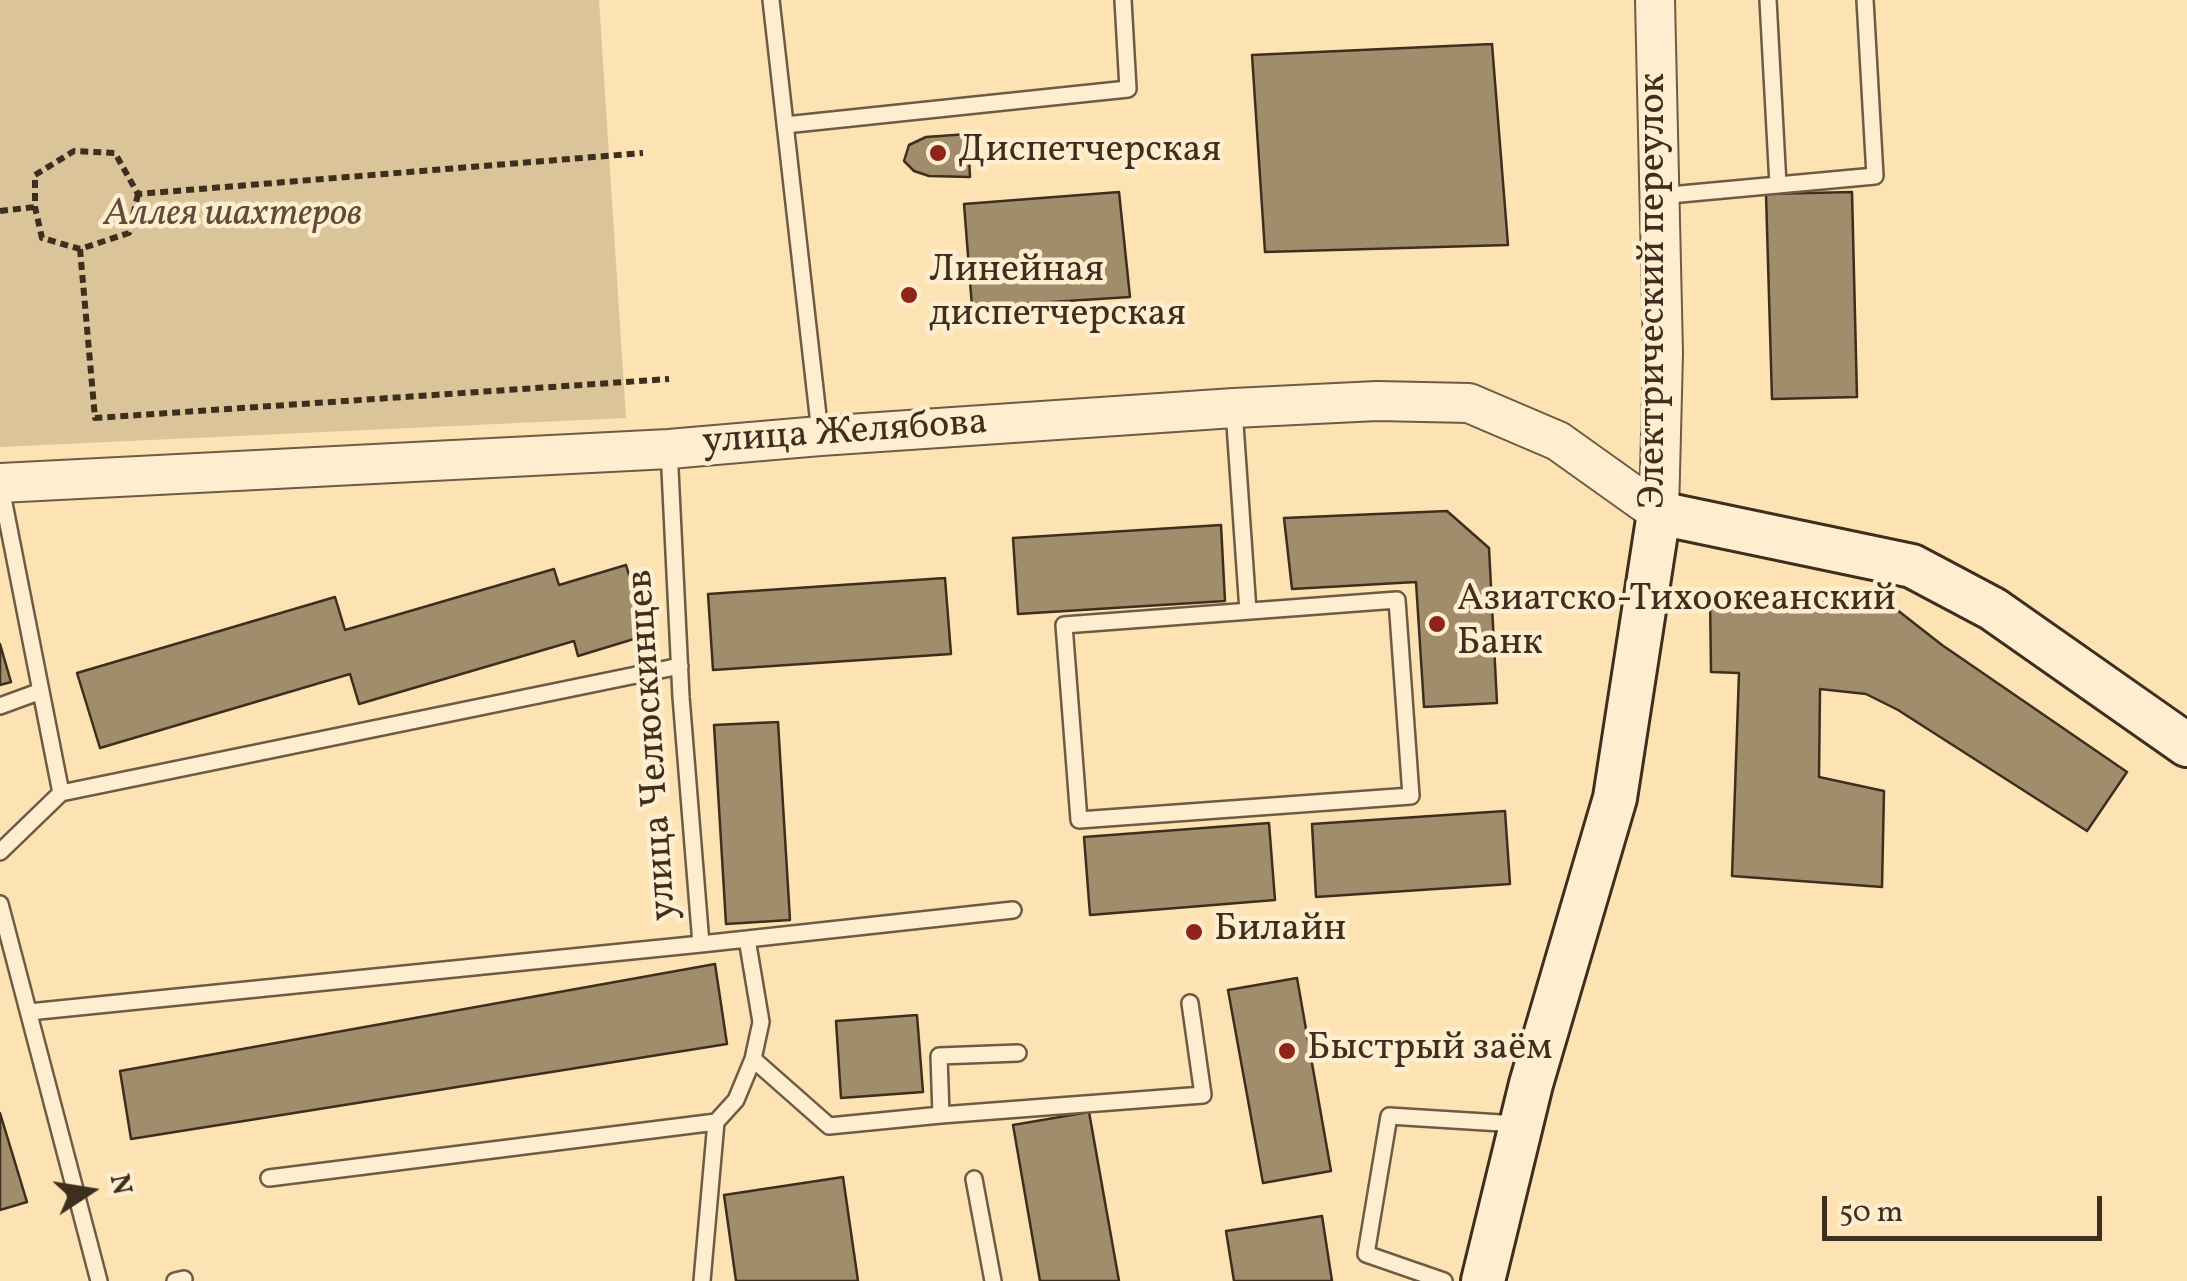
<!DOCTYPE html>
<html>
<head>
<meta charset="utf-8">
<style>
	body { margin:0 }
	#map { position:relative; width:2187px; height:1281px; overflow:hidden; background:#fde3b4; font-family:Vollkorn,serif }
	canvas { display:block }
	.north { position:absolute; left:40px; top:1141px; width:100px; height:100px; -webkit-text-stroke:8px #feedce; paint-order:stroke; rotate:78deg; font-size:28px; font-weight:700; line-height:40px; text-align:center; color:#3d2e1e }
	.north::after { content:''; display:block; margin:auto; width:35px; height:45px; background:#3d2e1e; clip-path:polygon(50% 0,100% 100%,50% 72%,0 100%) }
	.scale { position:absolute; left:1822px; top:1196px; width:280px; height:45px; box-sizing:border-box; border:5px solid #3d2e1e; border-top:0; padding-left:12px; font-size:30px; line-height:35px; white-space:nowrap; color:#3d2e1e; -webkit-text-stroke:8px #feedce; paint-order:stroke }
</style>
</head>
<body>
<div id="map">
<canvas width="2187" height="1281"></canvas>
<div class="north">N</div>
<div class="scale">50 m</div>
</div>
<script>
const g = document.querySelector('canvas').getContext('2d');
g.lineJoin = 'round';
function fill(path, color) {
  g.fillStyle = color;
  g.fill(path, 'evenodd');
}
function poly(rows) {
  const path = new Path2D();
  for (const r of rows) {
    path.moveTo(r[0], r[1]);
    for (let i = 2; i < r.length; i += 2) path.lineTo(r[i], r[i + 1]);
  }
  return path;
}
function stroke(path, color, width, dash) {
  g.strokeStyle = color;
  g.lineWidth = width;
  g.lineCap = dash ? 'butt' : 'round';
  g.setLineDash(dash || []);
  g.stroke(path);
}
function label(font, color, halo, rows, align = 'center') {
  g.font = font + ' Vollkorn,serif';
  g.lineWidth = 9;
  g.setLineDash([]);
  g.textBaseline = 'middle';
  g.strokeStyle = halo;
  g.fillStyle = color;
  for (const [text, x, y, turn = 0] of rows) {
    g.save();
    g.translate(x, y);
    g.rotate((+turn || 0) * Math.PI / 180);
    g.textAlign = isNaN(turn) ? turn : align;
    if (halo) g.strokeText(text, 0, 0);
    g.fillText(text, 0, 0);
    g.restore();
  }
}
fill(poly([
	[0,0,599,0,626,418,0,447]
]), '#dcc49a');
const building = poly([
	[1492,44,1508,245,1265,252,1252,55,1492,44],
	[968,134,970,177,929,176,914,171,904,161,909,145,926,137,968,134],
	[1119,192,1130,297,972,307,964,204,1119,192],
	[1852,192,1857,397,1772,399,1766,194,1852,192],
	[1447,511,1489,548,1497,703,1424,707,1416,582,1292,589,1284,518,1447,511],
	[1221,525,1225,601,1018,614,1013,538,1221,525],
	[626,565,647,635,578,656,574,641,359,704,350,674,100,748,77,673,335,597,345,630,554,569,559,585,626,565],
	[945,578,951,654,713,670,708,594,945,578],
	[1710,597,1887,602,1942,645,2127,772,2087,831,1898,710,1866,694,1820,689,1819,777,1884,791,1882,887,1732,876,1739,673,1711,672,1710,597],
	[0,644,11,682,0,685,0,644],
	[778,722,790,920,726,924,714,725,778,722],
	[1505,811,1510,884,1316,897,1312,824,1505,811],
	[1269,823,1275,900,1090,915,1084,837,1269,823],
	[715,964,727,1044,131,1139,120,1071,715,964],
	[1297,978,1331,1171,1263,1183,1228,990,1297,978],
	[917,1015,923,1092,841,1098,836,1021,917,1015],
	[1089,1112,1119,1281,1040,1281,1013,1125,1089,1112],
	[0,1113,27,1202,0,1210,0,1113],
	[843,1177,858,1281,736,1281,724,1195,843,1177],
	[1322,1216,1332,1281,1234,1281,1226,1231,1322,1216]
]);
fill(building, '#a18c6c');
stroke(building, '#3d2e1e', 2.5);
const service = poly([
	[771,0,820,433],
	[1768,0,1778,185],
	[785,125,1128,89,1123,0],
	[1659,196,1875,176,1865,0],
	[1234,410,1248,611],
	[1397,600,1411,796,1079,820,1064,625,1397,600],
	[0,706,41,691],
	[61,793,680,666],
	[0,852,61,793,0,483],
	[0,904,99,1281],
	[747,939,1013,910],
	[29,1012,701,944],
	[753,1059,829,1126,941,1115,939,1056,1018,1053],
	[941,1115,1203,1095,1190,1003],
	[269,1178,716,1122,736,1100,753,1059,761,1022,747,939,701,944,681,697,669,449],
	[974,1179,993,1281],
	[175,1281,184,1279],
	[702,1281,716,1122],
	[1444,1281,1366,1254,1389,1116,1517,1124]
]);
const tertiary = poly([
	[1655,0,1663,353,1659,513],
	[0,483,669,449,820,436,1234,408,1377,401,1469,403,1558,441,1659,513]
]);
const secondary = poly([
	[1483,1281,1531,1084,1615,798,1659,513,1912,566,1993,609,2187,745]
]);
stroke(service, '#6d5b44', 20);
stroke(tertiary, '#6d5b44', 42);
stroke(secondary, '#3d2e1e', 48);
stroke(poly([
	[138,194,129,233,80,249,42,238,35,207,35,175,74,151,115,153,138,194,643,153],
	[0,211,35,207],
	[80,249,95,418,669,379]
]), '#3d2e1e', 6, [8, 5]);
stroke(service, '#feedce', 15);
stroke(tertiary, '#feedce', 38);
stroke(secondary, '#feedce', 42);
for (const [x, y, r, color] of [
	[938,153,10,"#8f2418"],
	[909,295,10,"#8f2418"],
	[1437,624,10,"#8f2418"],
	[1194,932,10,"#8f2418"],
	[1287,1051,10,"#8f2418"]
]) {
  const dot = new Path2D();
  dot.arc(x, y, r, 0, 2 * Math.PI);
  g.fillStyle = color;
  g.fill(dot);
  stroke(dot, '#feedce', 4);
}
label('38px', '#3d2e1e', '#feedce', [
	["Диспетчерская",958,153],
	["Линейная",929,273],
	["диспетчерская",929,317],
	["Азиатско-Тихоокеанский",1457,602],
	["Банк",1457,646],
	["Билайн",1214,932],
	["Быстрый заём",1307,1051]
], 'left');
label('italic 38px', '#5d4c37', '#feedce', [
	["Аллея шахтеров",233,217]
]);
label('38px', '#3d2e1e', '#feedce', [
	["Электрический переулок",1656,291,-90],
	["улица Желябова",845,435,-4],
	["улица Челюскинцев",655,745,-94]
]);
</script>
</body>
</html>
